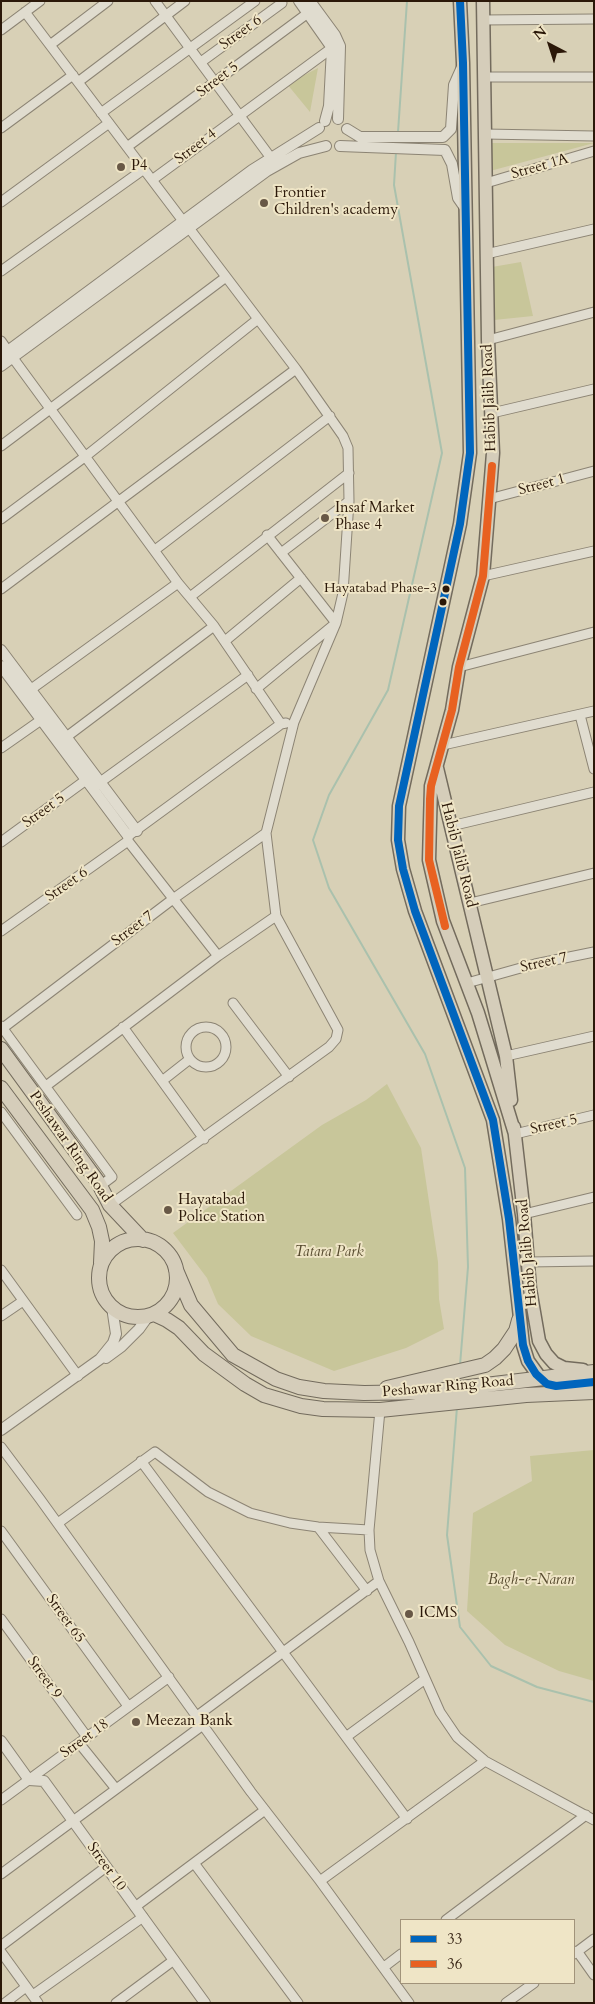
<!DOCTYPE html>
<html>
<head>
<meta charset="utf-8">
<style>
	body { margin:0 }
	#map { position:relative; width:595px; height:2004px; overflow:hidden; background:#d8d0b6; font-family:Cardo,serif }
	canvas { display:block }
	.frame { position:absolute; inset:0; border:2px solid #2b1809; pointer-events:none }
	.legend { position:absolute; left:400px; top:1919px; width:175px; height:65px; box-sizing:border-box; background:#efe5c6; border:1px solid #a1937a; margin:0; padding:6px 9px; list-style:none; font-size:15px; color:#2b1809 }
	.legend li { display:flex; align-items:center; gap:10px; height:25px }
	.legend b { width:25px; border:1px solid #a1937a }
	.north { position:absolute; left:525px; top:20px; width:50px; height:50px; -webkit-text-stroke:4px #efe5c6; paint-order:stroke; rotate:320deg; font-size:14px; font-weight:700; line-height:20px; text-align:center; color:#2b1809 }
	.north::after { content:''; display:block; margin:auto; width:18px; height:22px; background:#2b1809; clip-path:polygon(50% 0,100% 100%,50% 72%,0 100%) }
</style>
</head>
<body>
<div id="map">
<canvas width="595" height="2004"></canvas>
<div class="frame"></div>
<ul class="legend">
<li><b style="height:6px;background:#0065bd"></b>33</li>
<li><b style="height:6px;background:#e86121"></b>36</li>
</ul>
<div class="north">N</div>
</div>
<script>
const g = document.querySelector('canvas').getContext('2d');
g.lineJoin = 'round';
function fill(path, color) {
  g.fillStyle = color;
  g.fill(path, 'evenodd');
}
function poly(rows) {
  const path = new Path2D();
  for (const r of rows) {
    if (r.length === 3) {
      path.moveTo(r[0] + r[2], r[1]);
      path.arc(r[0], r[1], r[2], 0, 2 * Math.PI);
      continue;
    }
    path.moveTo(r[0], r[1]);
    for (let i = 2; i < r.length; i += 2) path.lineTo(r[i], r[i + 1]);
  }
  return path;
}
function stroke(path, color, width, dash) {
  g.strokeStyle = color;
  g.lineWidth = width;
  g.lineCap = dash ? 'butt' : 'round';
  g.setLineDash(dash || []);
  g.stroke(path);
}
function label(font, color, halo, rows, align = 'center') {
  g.font = font + ' Cardo,serif';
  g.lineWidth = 4;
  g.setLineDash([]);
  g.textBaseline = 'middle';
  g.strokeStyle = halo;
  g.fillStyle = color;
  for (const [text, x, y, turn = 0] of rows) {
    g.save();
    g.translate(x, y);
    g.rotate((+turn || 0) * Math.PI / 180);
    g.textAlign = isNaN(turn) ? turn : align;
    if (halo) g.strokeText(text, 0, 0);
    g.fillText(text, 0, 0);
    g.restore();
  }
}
fill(poly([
	[318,68,310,112,287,84],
	[487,143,594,143,490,171],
	[521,262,533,316,494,320,492,267],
	[387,1084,421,1148,438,1262,439,1299,444,1329,406,1348,334,1371,251,1336,218,1304,207,1278,173,1233,322,1125,366,1100],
	[594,1450,594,1681,559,1671,505,1645,467,1611,473,1513,532,1481,530,1456]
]), '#c8c69a');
stroke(poly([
	[398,132,407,1],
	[396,152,394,185,442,453,388,690,329,795,313,840,329,888,425,1054,465,1168,468,1267,460,1365],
	[457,1407,447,1535,460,1627,491,1666,537,1687,594,1702]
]), '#aac1ad', 2);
const minor = poly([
	[155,1,271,158],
	[25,12,183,221],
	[483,20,594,19],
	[1,30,40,1],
	[50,45,108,1],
	[201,62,282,3],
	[484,77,594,77],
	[78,82,185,1],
	[101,113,255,1],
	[1,128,73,75],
	[485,134,594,136],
	[127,147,308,13],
	[152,180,332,48],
	[486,183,594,151],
	[1,202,109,123],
	[486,254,594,229],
	[1,271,144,169],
	[488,340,594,312],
	[1,341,8,351],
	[13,358,178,583,214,626,281,724],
	[492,413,594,389],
	[1,446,226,277],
	[489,499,594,471],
	[1,519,86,456,258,319],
	[155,550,330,416],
	[281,553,349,501],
	[483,576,594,551],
	[1,589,296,369],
	[190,597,349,473],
	[225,641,301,578],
	[459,667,594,632],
	[256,689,336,623,267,535],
	[30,690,178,583],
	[580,715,594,769],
	[65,738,214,626],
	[443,745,594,711],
	[1,748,41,720],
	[99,783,248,675],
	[451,826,594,792],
	[128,841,218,956],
	[1,842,86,780],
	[470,903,594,873],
	[1,931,128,841,128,836,281,724,286,723],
	[467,983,535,964,594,952],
	[233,1003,289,1077],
	[1,1026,112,1177,100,1186],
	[206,1047,20],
	[123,1027,204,1139],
	[3,1028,173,899,266,833],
	[506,1056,594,1036],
	[162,1081,190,1059],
	[46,1086,218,956,276,916],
	[1,1112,77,1215],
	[515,1134,594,1115],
	[110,1205,329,1047,336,1039,338,1030,276,916,266,833,294,722,336,623,343,593,349,501,348,448,343,436,296,369,189,228],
	[524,1214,594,1197],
	[528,1262,594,1261],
	[1,1270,78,1376],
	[1,1316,23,1301],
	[380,1410,369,1530,370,1550,379,1581,409,1642,440,1712,457,1737,485,1761,594,1820],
	[1,1447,40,1499,251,1792,320,1881,409,2003],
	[141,1461,407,1819],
	[58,1523,155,1452,208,1492,250,1513,290,1523,318,1527,369,1530],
	[318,1527,367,1591],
	[1,1531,128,1706],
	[1,1619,87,1737],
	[197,1716,379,1581],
	[346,1737,425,1679],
	[79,1743,116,1789],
	[1,1800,169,1677],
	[194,1863,298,2003],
	[1,1874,203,1725],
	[320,1881,485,1761],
	[135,1907,265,1810],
	[446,1920,586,1815],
	[1,1946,106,1867],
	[577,1951,594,1975],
	[1,1952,38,2003],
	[574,1954,594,1939],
	[384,1967,401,1954],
	[33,1995,143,1917],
	[5,2003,26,1987],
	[116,2003,174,1960],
	[506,2003,534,1983]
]);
const tertiary = poly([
	[299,1,332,48,329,106,325,121],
	[310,1,335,35,340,46,338,119],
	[347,129,360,137,443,137,451,129,454,85,462,67],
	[340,146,445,150,452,164,458,198,465,208],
	[1,356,252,170,319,128],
	[1,366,267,171,299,153,326,146],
	[1,650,137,831],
	[1,666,128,836],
	[106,1358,121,1347,139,1329,149,1315],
	[1,1430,100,1359,113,1343,116,1334,112,1307],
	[1,1741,29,1780,44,1781,205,2003]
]);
const primary = poly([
	[460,1,463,63,470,453,460,524,399,806,398,840,403,869,415,911,493,1120,509,1219,523,1345,528,1361,541,1379],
	[483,1,488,340,493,453,483,576,459,667,452,710,431,786,429,860,443,921,478,1013,515,1134],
	[437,768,506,1056,511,1100],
	[514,1127,524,1214,530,1289,539,1341,546,1354,554,1363,564,1368,583,1370]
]);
const trunk = poly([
	[1,1049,98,1182,110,1205,143,1240],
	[1,1088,92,1210,99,1227,102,1241,101,1263],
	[138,1278,39],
	[176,1270,191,1305,233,1355,276,1379,299,1387,324,1391,364,1393,427,1392,594,1372],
	[154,1314,167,1320,179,1328,204,1354,245,1384,264,1395,301,1406,323,1409,380,1410,526,1395,594,1392],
	[387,1388,485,1365,495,1358,504,1349,516,1331,519,1320]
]);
stroke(minor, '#8c8474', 11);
stroke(tertiary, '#8c8474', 12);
stroke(primary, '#736b5d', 15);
stroke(trunk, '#736b5d', 16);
stroke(minor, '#e0dccf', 9);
stroke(tertiary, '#e0dccf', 10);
stroke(primary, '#d5cdba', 12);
stroke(trunk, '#d5cdba', 14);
stroke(poly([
	[460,1,463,63,470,453,460,524,399,806,398,840,403,869,415,911,493,1120,509,1219,523,1345,528,1361,536,1374,547,1384,556,1386,594,1382]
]), '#0065bd', 8);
stroke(poly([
	[445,926,429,860,430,799,431,786,452,710,459,667,483,576,492,466]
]), '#e86121', 8);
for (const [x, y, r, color] of [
	[121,167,5,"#685846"],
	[264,203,5,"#685846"],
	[325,518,5,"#685846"],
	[446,589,4.5,"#2b1809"],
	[443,602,4.5,"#2b1809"],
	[168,1210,5,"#685846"],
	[409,1614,5,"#685846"],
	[136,1722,5,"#685846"]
]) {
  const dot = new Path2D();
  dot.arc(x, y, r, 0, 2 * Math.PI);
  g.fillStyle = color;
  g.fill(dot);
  stroke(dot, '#efe5c6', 2);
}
label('14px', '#2b1809', '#efe5c6', [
	["Hayatabad Phase-3",437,589]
], 'right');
label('15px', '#2b1809', '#efe5c6', [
	["Street 6",241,33,-36],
	["Street 5",218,80,-37],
	["Street 4",196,147,-37],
	["Street 1A",540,167,-16],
	["Habib Jalib Road",490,398,-92],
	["Street 1",542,485,-15],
	["Street 5",44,811,-36],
	["Habib Jalib Road",458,855,76],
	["Street 6",67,885,-35],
	["Street 7",133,929,-37],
	["Street 7",544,963,-13],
	["Street 5",554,1125,-13],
	["Peshawar Ring Road",70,1147,55],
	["Habib Jalib Road",528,1253,-95],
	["Peshawar Ring Road",448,1387,-5],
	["Street 65",65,1619,54],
	["Street 9",44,1678,54],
	["Street 18",85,1739,-36],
	["Street 10",106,1867,54]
]);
label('15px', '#2b1809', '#efe5c6', [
	["P4",131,167],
	["Frontier",274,194],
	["Children's academy",274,211],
	["Insaf Market",335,509],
	["Phase 4",335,526],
	["Hayatabad",178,1201],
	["Police Station",178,1218],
	["ICMS",419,1614],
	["Meezan Bank",146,1722]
], 'left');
label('italic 15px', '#564a2e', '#efe5c6', [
	["Tatara Park",329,1253],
	["Bagh-e-Naran",531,1581]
]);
</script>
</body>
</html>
